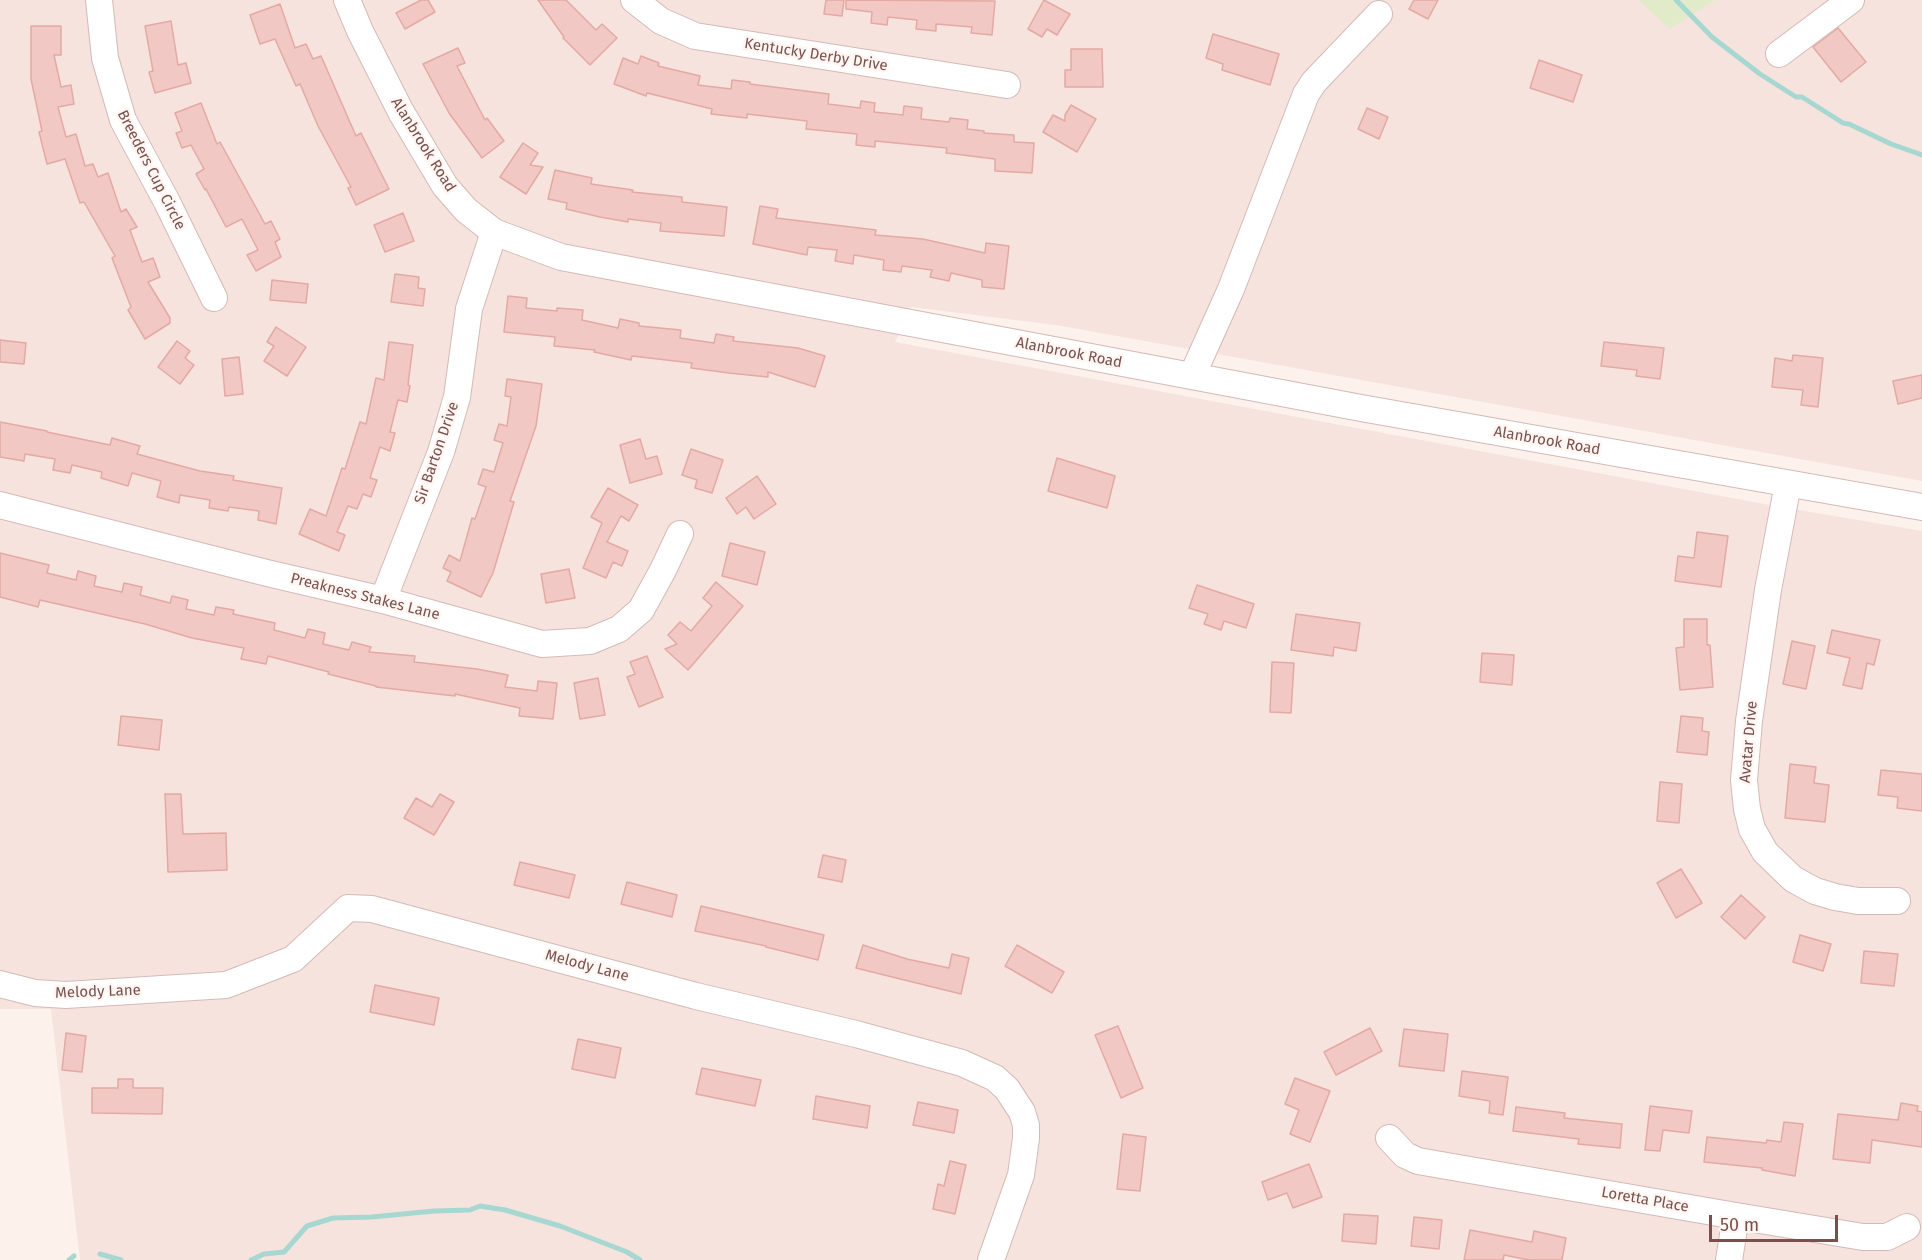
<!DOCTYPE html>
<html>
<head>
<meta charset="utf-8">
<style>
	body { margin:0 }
	#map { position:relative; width:1922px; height:1260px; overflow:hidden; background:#fcf1eb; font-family:"Fira Sans",sans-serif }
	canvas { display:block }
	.scale { position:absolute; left:1709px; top:1215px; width:129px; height:27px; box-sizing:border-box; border:3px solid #78504e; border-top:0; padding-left:8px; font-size:18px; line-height:21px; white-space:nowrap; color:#78504e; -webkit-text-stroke:4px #fff6f2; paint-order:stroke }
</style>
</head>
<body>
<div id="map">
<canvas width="1922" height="1260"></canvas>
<div class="scale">50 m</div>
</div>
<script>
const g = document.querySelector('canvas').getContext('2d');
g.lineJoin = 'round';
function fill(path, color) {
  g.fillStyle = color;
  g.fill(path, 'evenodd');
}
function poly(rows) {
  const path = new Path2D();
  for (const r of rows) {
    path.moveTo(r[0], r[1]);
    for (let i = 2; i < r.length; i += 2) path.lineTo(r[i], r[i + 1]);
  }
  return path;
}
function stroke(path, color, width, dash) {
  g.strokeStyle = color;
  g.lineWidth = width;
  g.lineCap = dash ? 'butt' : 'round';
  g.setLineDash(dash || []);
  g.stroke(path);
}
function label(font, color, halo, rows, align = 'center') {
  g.font = font + ' "Fira Sans",sans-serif';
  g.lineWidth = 5;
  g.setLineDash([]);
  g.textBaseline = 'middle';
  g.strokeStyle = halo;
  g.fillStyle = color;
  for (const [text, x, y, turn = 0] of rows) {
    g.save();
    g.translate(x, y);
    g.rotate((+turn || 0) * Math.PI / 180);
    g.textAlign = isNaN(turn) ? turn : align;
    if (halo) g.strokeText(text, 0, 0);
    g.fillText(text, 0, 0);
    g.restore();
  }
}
fill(poly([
	[0,0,1638,0,1671,28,1716,0,1922,0,1922,481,1056,325,911,307,895,342,1764,504,1922,531,1922,1260,80,1260,51,1009,0,1009]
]), '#f6e3dd');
fill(poly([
	[1638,0,1716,0,1670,29]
]), '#e1ebc9');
stroke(poly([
	[1676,0,1712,37,1760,74,1796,97,1802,97,1843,123,1849,124,1891,144,1922,155],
	[100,1254,121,1260],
	[69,1260,74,1256],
	[251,1260,264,1254,284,1252,307,1226,333,1218,372,1217,434,1211,470,1210,480,1206,505,1210,560,1226,627,1252,640,1260]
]), '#a6d8d1', 5);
const building = poly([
	[421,0,428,0,435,12,405,29,396,13,421,0],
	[538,0,566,0,596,30,602,24,617,38,590,65,563,38,564,37,538,0],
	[826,0,844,0,842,16,824,14,826,0],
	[846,0,995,1,992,35,971,33,972,27,936,24,936,31,916,29,917,20,888,17,887,25,871,23,872,12,846,9,846,0],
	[1044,0,1070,14,1057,35,1047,29,1042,37,1028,29,1044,0],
	[1414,0,1438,0,1428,19,1409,9,1414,0],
	[280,4,295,48,306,44,313,59,321,56,356,136,361,133,389,189,356,205,348,188,351,187,318,126,300,84,296,86,275,39,260,44,250,15,280,4],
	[171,21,178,65,186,63,191,83,155,93,149,72,153,71,145,26,171,21],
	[31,26,61,26,61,55,54,55,61,87,71,85,74,104,58,107,66,137,76,134,85,166,93,164,98,177,108,173,121,212,126,209,137,227,130,230,142,262,153,258,160,277,148,282,170,318,170,323,145,339,128,310,131,307,112,258,115,256,84,202,80,203,65,159,47,164,39,132,42,131,31,79,31,26],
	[1838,28,1866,62,1841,82,1813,47,1838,28],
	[1213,34,1279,54,1270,85,1222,70,1223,64,1206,58,1213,34],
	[458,48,465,63,457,66,485,120,487,118,504,141,482,158,449,113,423,64,458,48],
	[1071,49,1102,49,1103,87,1065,87,1065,70,1071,70,1071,49],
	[641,56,659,63,658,66,700,76,698,85,731,89,732,80,750,82,750,84,829,94,828,104,860,108,861,101,875,103,874,112,903,115,904,106,922,108,921,119,949,122,950,118,968,120,967,129,984,131,984,133,1014,135,1014,142,1034,143,1032,173,995,171,995,159,946,153,947,148,875,141,875,147,856,145,857,134,806,129,807,121,747,114,747,118,711,114,712,109,647,93,646,96,614,84,623,58,638,64,641,56],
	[1539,60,1582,75,1573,102,1530,88,1539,60],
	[201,103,217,144,220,142,265,224,271,221,280,239,275,242,281,257,256,271,247,255,258,250,242,219,226,227,206,189,205,190,196,174,204,169,191,145,182,148,176,133,182,131,175,113,201,103],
	[1071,105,1096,119,1077,152,1043,132,1053,115,1065,121,1065,115,1071,105],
	[1367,108,1388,117,1379,139,1358,129,1367,108],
	[523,143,538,153,530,165,543,167,526,194,500,177,523,143],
	[555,170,592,178,591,184,633,190,632,192,682,197,682,202,727,207,724,236,660,231,661,223,628,219,628,222,600,217,566,209,567,203,548,199,555,170],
	[760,206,778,209,776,218,876,230,875,235,923,239,985,253,986,243,1009,246,1004,289,982,287,982,280,951,273,949,281,930,277,932,270,902,266,901,272,883,270,884,260,854,255,853,264,835,261,837,250,808,247,807,255,753,244,760,206],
	[403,213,414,241,385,252,374,225,403,213],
	[395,274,419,277,418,288,425,289,423,306,391,302,395,274],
	[272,280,308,284,306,303,270,300,272,280],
	[508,296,527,298,526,308,557,311,557,308,583,310,582,320,618,328,620,319,639,323,639,326,681,330,680,338,714,343,716,334,734,337,733,341,798,348,825,356,815,387,768,372,768,377,729,373,691,368,692,363,632,356,631,360,594,352,595,350,554,346,555,337,504,332,508,296],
	[276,327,306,347,287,376,264,361,274,346,267,342,276,327],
	[0,340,26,343,24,364,0,362,0,340],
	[177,341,190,351,185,358,194,365,180,384,158,367,177,341],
	[389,342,413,345,408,385,410,386,407,402,398,400,390,432,395,433,390,451,380,447,370,478,377,480,371,497,363,494,357,509,348,506,337,532,345,535,339,551,299,534,310,509,326,516,342,468,345,469,360,422,366,424,376,378,384,380,389,342],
	[1604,342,1664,348,1660,379,1636,376,1637,370,1601,366,1604,342],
	[1793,355,1823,358,1818,407,1801,405,1803,390,1772,387,1775,358,1792,361,1793,355],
	[239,357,243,394,225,396,222,359,239,357],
	[1922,375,1922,398,1898,404,1893,381,1922,375],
	[507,379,542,384,536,426,510,501,514,502,493,573,481,597,447,581,451,572,443,568,449,555,460,561,472,518,475,519,486,487,478,484,483,469,494,472,503,443,494,440,499,424,507,426,511,397,505,396,507,379],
	[0,422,47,431,47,432,110,445,112,438,140,446,137,454,200,471,234,476,233,480,282,488,276,524,258,520,259,511,229,507,228,511,209,508,210,500,180,495,179,503,157,497,161,481,132,473,128,486,101,478,102,472,72,465,70,473,53,470,55,459,25,454,24,461,0,457,0,422],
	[640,439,646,459,657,456,662,474,630,483,620,445,640,439],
	[691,449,723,460,712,493,695,488,697,480,682,475,691,449],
	[1057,458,1115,476,1107,508,1048,491,1057,458],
	[757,476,776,504,754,519,746,507,737,514,726,498,757,476],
	[608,488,638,505,629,521,621,516,607,542,628,551,622,566,613,562,606,578,583,568,602,523,591,517,608,488],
	[1697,532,1728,536,1721,587,1675,581,1678,556,1694,558,1697,532],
	[730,543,765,552,757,585,722,576,730,543],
	[0,553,49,565,47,573,76,580,78,571,96,576,94,586,122,592,124,583,142,587,140,595,170,603,172,596,188,600,186,609,214,615,216,607,234,610,233,614,275,623,274,630,305,638,308,629,325,633,323,644,349,650,352,642,371,647,369,652,415,656,414,662,477,669,508,675,505,687,537,691,538,681,557,683,553,719,519,716,520,708,455,694,455,696,376,687,376,686,328,674,329,672,268,656,266,664,241,659,244,648,192,638,145,624,40,600,38,607,0,597,0,553],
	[569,569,575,598,546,603,541,574,569,569],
	[716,582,743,606,688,670,665,649,677,644,668,635,680,622,691,631,712,606,703,598,716,582],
	[1197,585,1254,604,1246,628,1224,621,1221,630,1204,624,1208,614,1189,608,1197,585],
	[1296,614,1360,623,1356,651,1334,647,1333,656,1291,650,1296,614],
	[1684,619,1707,619,1707,645,1710,645,1713,687,1680,690,1676,648,1684,647,1684,619],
	[1832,630,1880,640,1874,665,1867,663,1862,689,1843,685,1850,658,1827,653,1832,630],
	[1792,641,1815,646,1806,689,1783,684,1792,641],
	[1482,653,1514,655,1512,685,1480,682,1482,653],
	[647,656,663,697,639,707,627,677,635,674,630,662,647,656],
	[1272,662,1294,663,1291,713,1270,712,1272,662],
	[598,678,605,715,580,719,574,683,598,678],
	[121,716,162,720,159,750,118,745,121,716],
	[1681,716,1703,718,1702,731,1709,732,1707,755,1677,752,1681,716],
	[1790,764,1816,767,1814,783,1829,785,1825,822,1785,818,1790,764],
	[1881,770,1922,774,1922,811,1897,808,1898,797,1878,795,1881,770],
	[1660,782,1682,784,1679,823,1657,821,1660,782],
	[165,794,181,794,183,834,226,833,227,870,168,872,165,794],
	[440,794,454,802,434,835,404,818,416,798,432,807,440,794],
	[823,855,846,860,842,882,818,877,823,855],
	[520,862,575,875,569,898,514,885,520,862],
	[1681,869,1702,903,1676,918,1657,883,1681,869],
	[627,882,677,895,672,917,621,904,627,882],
	[1741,895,1765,917,1745,939,1721,917,1741,895],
	[701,906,824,935,818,960,766,947,766,946,695,931,701,906],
	[1800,935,1831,944,1823,971,1793,962,1800,935],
	[863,945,907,959,949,968,952,954,969,958,961,994,856,968,863,945],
	[1017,945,1064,972,1052,993,1005,966,1017,945],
	[1864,951,1898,954,1894,986,1861,983,1864,951],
	[375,985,439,998,434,1025,370,1012,375,985],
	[1118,1026,1143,1088,1121,1098,1095,1035,1118,1026],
	[1370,1028,1382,1051,1336,1075,1324,1052,1370,1028],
	[1404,1029,1448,1034,1444,1071,1399,1066,1404,1029],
	[66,1033,86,1036,82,1072,62,1070,66,1033],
	[578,1039,621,1048,615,1078,572,1069,578,1039],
	[702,1068,761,1080,755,1106,696,1094,702,1068],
	[1462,1071,1508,1077,1503,1115,1489,1113,1490,1101,1459,1096,1462,1071],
	[1295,1078,1330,1091,1310,1142,1290,1134,1299,1110,1285,1104,1295,1078],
	[118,1079,133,1079,133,1088,163,1088,162,1114,92,1113,92,1088,118,1088,118,1079],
	[816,1096,870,1106,867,1128,813,1119,816,1096],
	[918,1102,958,1110,954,1133,913,1125,918,1102],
	[1901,1103,1918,1106,1917,1111,1922,1112,1922,1147,1872,1140,1870,1163,1833,1159,1838,1114,1898,1120,1901,1103],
	[1650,1106,1692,1111,1689,1133,1663,1130,1660,1151,1645,1150,1650,1106],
	[1516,1107,1565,1113,1564,1118,1622,1124,1620,1148,1578,1144,1579,1139,1513,1131,1516,1107],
	[1784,1122,1803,1124,1795,1176,1762,1170,1762,1168,1704,1162,1707,1137,1766,1143,1767,1140,1781,1142,1784,1122],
	[1123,1134,1146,1137,1140,1191,1117,1189,1123,1134],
	[950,1161,966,1165,955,1214,933,1209,938,1184,944,1186,950,1161],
	[1309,1164,1322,1197,1293,1208,1287,1193,1268,1200,1262,1182,1309,1164],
	[1344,1214,1378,1216,1376,1244,1342,1241,1344,1214],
	[1414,1217,1442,1220,1439,1249,1411,1246,1414,1217],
	[1470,1230,1532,1242,1534,1231,1566,1238,1562,1260,1529,1260,1504,1255,1503,1260,1464,1260,1470,1230]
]);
fill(building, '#f1c8c3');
stroke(building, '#e4a9a4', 1.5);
const minor = poly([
	[99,0,105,58,123,120,167,202,214,298],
	[347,0,360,31,401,112,445,186,466,210,494,232,561,257,1361,408,1922,507],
	[634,0,661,21,695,36,1007,85],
	[1779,54,1851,0],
	[1192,376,1231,289,1306,94,1314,82,1379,14],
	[1788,484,1768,590,1749,721,1744,780,1747,809,1752,829,1765,852,1793,879,1815,891,1835,897,1858,901,1897,901],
	[0,505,267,573,383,600,542,644,590,641,619,629,641,610,663,570,680,534],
	[383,600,441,452,457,397,469,309,494,232],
	[0,984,35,993,66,995,226,985,293,959,348,908,372,909,696,996,856,1034,962,1063,995,1078,1007,1089,1022,1112,1026,1125,1026,1138,1021,1175,991,1260],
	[1389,1138,1405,1155,1418,1161,1736,1216,1863,1237,1887,1237,1907,1227],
	[1729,1260,1736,1216]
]);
stroke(minor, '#d4bab6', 28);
stroke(minor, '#fff', 26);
label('15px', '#78504e', '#fff6f2', [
	["Kentucky Derby Drive",816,55,9],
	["Alanbrook Road",423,145,58],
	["Breeders Cup Circle",151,170,63],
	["Alanbrook Road",1069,353,11],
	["Alanbrook Road",1547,441,10],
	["Sir Barton Drive",437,453,-71],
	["Preakness Stakes Lane",365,597,14],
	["Avatar Drive",1749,742,-85],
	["Melody Lane",587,966,15],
	["Melody Lane",98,992,-2],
	["Loretta Place",1645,1200,10]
]);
</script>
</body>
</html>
